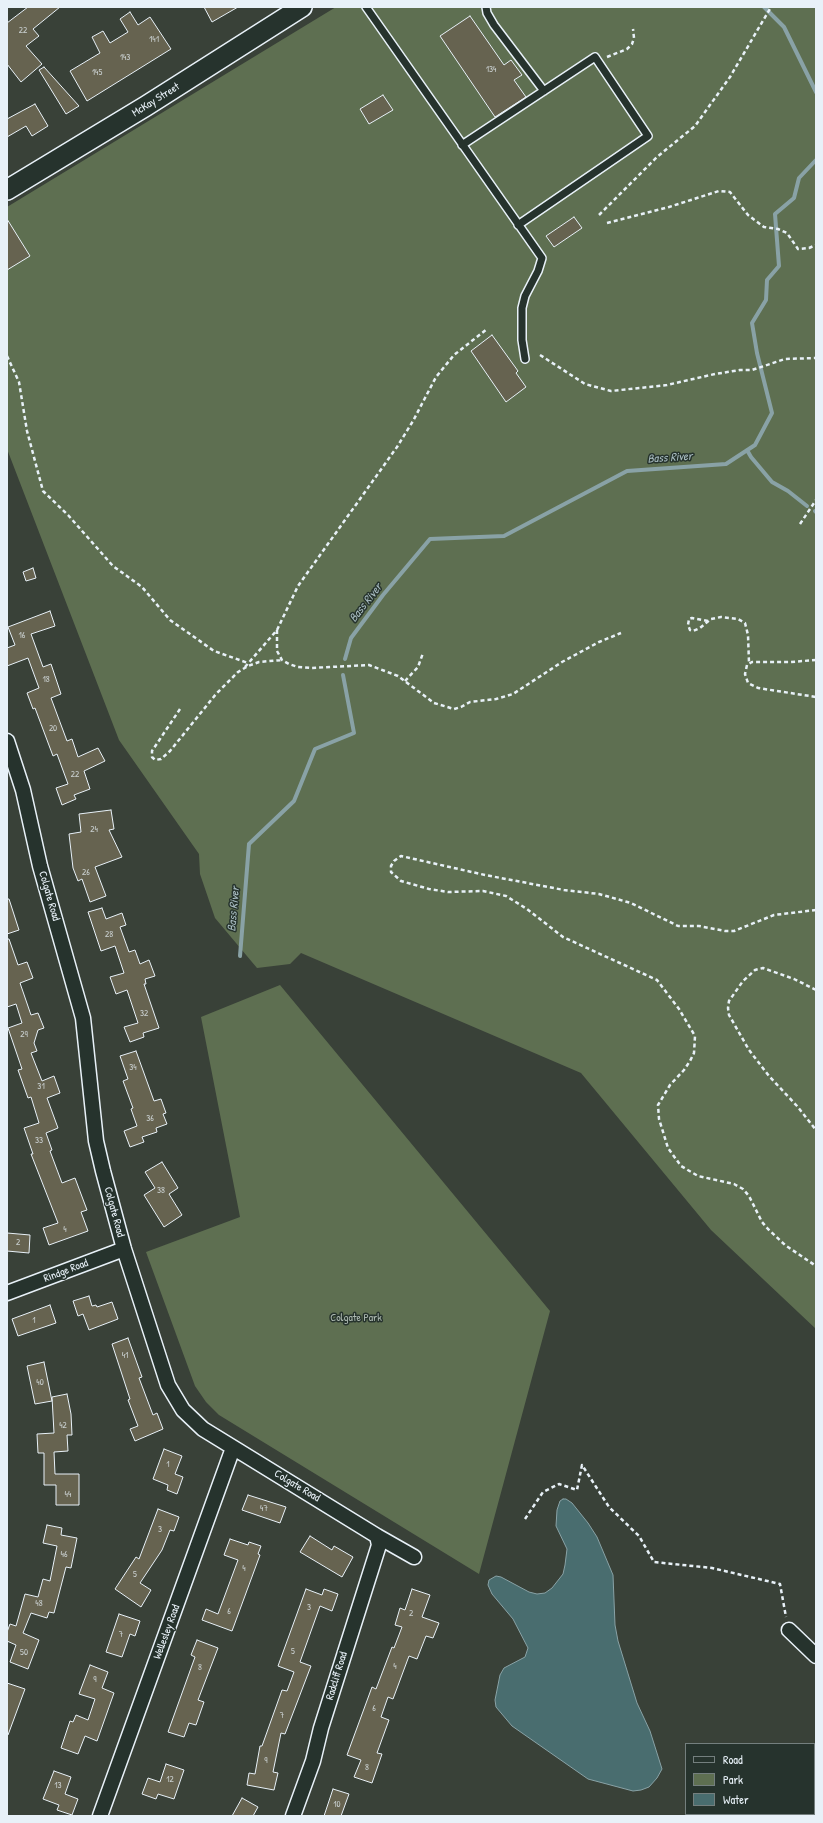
<!DOCTYPE html>
<html>
<head>
<meta charset="utf-8">
<style>
	body { margin:0 }
	#map { position:relative; width:823px; height:1823px; overflow:hidden; background:#394138; font-family:"Patrick Hand",sans-serif }
	canvas { display:block }
	.frame { position:absolute; inset:0; border:8px solid #e8f1f8; pointer-events:none }
	.legend { position:absolute; left:685px; top:1743px; width:130px; height:72px; box-sizing:border-box; background:#26332d; border:1px solid #747f7e; margin:0; padding:5px 7px; list-style:none; font-size:12px; color:#e8f1f8 }
	.legend li { display:flex; align-items:center; gap:8px; height:20px }
	.legend b { width:20px; border:1px solid #747f7e }
</style>
</head>
<body>
<div id="map">
<canvas width="823" height="1823"></canvas>
<div class="frame"></div>
<ul class="legend">
<li><b style="height:5px;background:#26332d"></b>Road</li>
<li><b style="height:11px;background:#5e6f51"></b>Park</li>
<li><b style="height:11px;background:#496d6f"></b>Water</li>
</ul>
</div>
<script>
const g = document.querySelector('canvas').getContext('2d');
g.lineJoin = 'round';
function fill(path, color) {
  g.fillStyle = color;
  g.fill(path, 'evenodd');
}
function poly(rows) {
  const path = new Path2D();
  for (const r of rows) {
    path.moveTo(r[0], r[1]);
    for (let i = 2; i < r.length; i += 2) path.lineTo(r[i], r[i + 1]);
  }
  return path;
}
function stroke(path, color, width, dash) {
  g.strokeStyle = color;
  g.lineWidth = width;
  g.lineCap = dash ? 'butt' : 'round';
  g.setLineDash(dash || []);
  g.stroke(path);
}
function label(font, color, halo, rows, align = 'center') {
  g.font = font + ' "Patrick Hand",sans-serif';
  g.lineWidth = 3;
  g.setLineDash([]);
  g.textBaseline = 'middle';
  g.strokeStyle = halo;
  g.fillStyle = color;
  for (const [text, x, y, turn = 0] of rows) {
    g.save();
    g.translate(x, y);
    g.rotate((+turn || 0) * Math.PI / 180);
    g.textAlign = isNaN(turn) ? turn : align;
    if (halo) g.strokeText(text, 0, 0);
    g.fillText(text, 0, 0);
    g.restore();
  }
}
fill(poly([
	[336,7,816,7,816,1329,711,1230,581,1073,301,953,290,964,257,968,215,918,200,874,199,854,119,740,7,449,7,207],
	[280,985,550,1311,479,1574,219,1415,206,1402,195,1386,146,1252,240,1217,201,1017]
]), '#5e6f51');
const water = poly([
	[563,1499,566,1499,572,1503,588,1523,597,1537,613,1575,615,1625,618,1641,637,1703,650,1731,662,1769,657,1778,649,1787,641,1790,633,1791,588,1779,512,1726,496,1707,495,1700,500,1675,504,1668,525,1657,528,1648,513,1619,492,1594,488,1585,489,1580,496,1576,501,1577,529,1592,537,1594,545,1593,552,1588,563,1574,565,1565,567,1549,556,1526,557,1510,560,1501,563,1499]
]);
fill(water, '#496d6f');
stroke(water, '#89a2a6', 1);
stroke(poly([
	[764,7,784,27,816,92],
	[747,450,751,457,772,482,788,491,807,506],
	[815,511,816,512],
	[345,659,351,638,383,595,430,539,504,536,627,471,726,464,755,445,772,413,757,353,752,323,766,300,767,280,779,266,775,214,794,198,799,178,816,160],
	[240,956,249,844,294,801,315,749,354,733,343,675]
]), '#89a2a6', 4);
const building = poly([
	[28,7,60,7,33,29,39,36,26,46,42,64,21,82,7,64,7,23,28,7],
	[204,7,238,7,212,22,204,7],
	[130,12,138,25,150,17,171,49,87,101,70,71,100,53,92,37,103,31,110,43,128,32,120,19,130,12],
	[470,16,504,65,511,60,522,75,514,80,526,97,495,117,440,36,470,16],
	[44,67,79,106,66,114,39,70,44,67],
	[383,95,393,110,369,124,360,109,383,95],
	[35,104,48,126,32,136,26,126,7,137,7,119,35,104],
	[574,217,582,228,554,247,546,236,574,217],
	[7,219,30,256,7,270,7,219],
	[492,335,518,371,516,373,526,387,506,402,471,351,492,335],
	[33,568,36,578,26,581,23,572,33,568],
	[50,611,55,626,31,634,43,667,51,664,61,694,51,698,67,741,72,739,78,757,98,748,105,761,84,771,90,789,74,795,76,799,62,805,56,788,68,784,57,754,53,756,35,708,33,709,27,693,39,688,28,658,7,666,7,648,15,645,8,627,50,611],
	[111,810,114,829,109,830,122,857,95,867,106,896,90,902,82,879,78,881,73,868,69,834,81,832,79,814,111,810],
	[7,899,9,899,19,930,7,934,7,899],
	[102,908,106,919,122,913,126,925,120,927,129,952,135,950,140,964,149,960,155,976,145,979,146,984,144,984,159,1028,143,1033,144,1037,130,1042,124,1027,138,1023,127,990,116,994,110,977,124,973,115,946,101,951,88,912,102,908],
	[7,939,9,939,18,965,27,962,33,978,20,983,31,1015,38,1013,44,1028,38,1030,34,1043,37,1051,31,1053,42,1081,54,1076,60,1093,47,1098,58,1128,46,1133,52,1150,50,1151,62,1183,75,1178,87,1210,81,1212,88,1231,49,1245,43,1228,58,1223,31,1154,33,1154,24,1128,39,1123,31,1097,28,1098,18,1070,22,1069,8,1028,22,1023,16,1004,7,1007,7,939],
	[136,1051,154,1101,161,1099,166,1113,163,1114,167,1124,156,1128,157,1132,142,1137,144,1142,130,1147,124,1131,137,1126,131,1109,133,1108,123,1081,128,1079,120,1056,136,1051],
	[162,1162,178,1188,169,1194,182,1215,164,1227,144,1195,155,1188,145,1172,162,1162],
	[7,1233,30,1235,29,1253,7,1251,7,1233],
	[89,1296,92,1306,96,1305,97,1307,112,1302,118,1319,89,1330,83,1314,78,1316,73,1301,89,1296],
	[50,1305,56,1323,18,1336,12,1319,50,1305],
	[128,1338,142,1377,139,1378,153,1415,157,1413,163,1429,135,1441,130,1429,138,1426,128,1400,130,1399,112,1344,128,1338],
	[44,1362,52,1401,35,1404,27,1366,44,1362],
	[67,1394,71,1414,72,1435,67,1435,68,1451,54,1452,55,1474,79,1474,79,1505,56,1505,56,1485,44,1485,44,1453,38,1453,37,1434,54,1433,52,1397,67,1394],
	[164,1449,182,1456,175,1474,183,1477,177,1494,167,1490,168,1485,153,1479,164,1449],
	[248,1495,286,1507,280,1523,242,1510,248,1495],
	[158,1509,179,1517,174,1531,170,1530,162,1550,140,1583,151,1590,141,1607,115,1589,136,1557,139,1559,158,1509],
	[47,1525,62,1528,61,1535,77,1538,71,1568,66,1567,54,1613,49,1612,47,1618,31,1613,23,1633,39,1640,28,1669,10,1662,16,1645,7,1641,7,1632,10,1624,16,1626,25,1594,38,1597,43,1579,50,1581,57,1546,43,1543,47,1525],
	[310,1536,332,1550,334,1546,353,1557,342,1577,300,1552,310,1536],
	[230,1539,248,1545,249,1542,261,1546,258,1554,260,1555,232,1631,202,1620,206,1609,218,1614,238,1560,224,1555,230,1539],
	[306,1589,322,1595,324,1589,338,1594,332,1611,320,1606,300,1662,311,1666,285,1734,281,1733,273,1772,278,1773,274,1790,247,1785,249,1773,255,1774,260,1746,262,1746,282,1690,287,1691,294,1672,278,1666,306,1589],
	[412,1589,430,1595,422,1617,439,1623,433,1638,426,1636,417,1659,409,1656,393,1699,388,1697,381,1717,389,1720,377,1753,382,1754,372,1783,354,1777,361,1760,347,1755,372,1687,376,1689,392,1647,394,1648,402,1627,395,1625,400,1608,405,1610,412,1589],
	[119,1614,140,1621,135,1636,130,1634,122,1657,106,1652,119,1614],
	[197,1640,218,1648,198,1700,204,1702,196,1725,189,1723,184,1737,168,1732,195,1657,191,1655,197,1640],
	[90,1665,108,1672,102,1688,114,1693,97,1741,85,1736,78,1754,61,1748,70,1721,73,1722,76,1715,88,1720,95,1699,79,1694,90,1665],
	[7,1683,25,1689,8,1735,7,1734,7,1683],
	[166,1764,184,1770,174,1799,158,1794,156,1799,142,1794,148,1778,160,1782,166,1764],
	[54,1771,71,1777,65,1794,78,1799,72,1815,57,1810,59,1805,43,1799,54,1771],
	[333,1789,349,1794,341,1816,324,1816,333,1789],
	[242,1798,258,1807,253,1816,232,1816,242,1798]
]);
fill(building, '#666350');
stroke(building, '#e8f1f8', 1);
const lane = poly([
	[366,7,542,258,538,271,525,296,522,308,522,340,525,359],
	[486,7,487,13,494,25,544,91],
	[462,145,595,57,648,136,518,225]
]);
const street = poly([
	[7,741,23,790,40,866,83,1018,96,1141,103,1171,124,1249,168,1385,183,1410,203,1429,377,1536,414,1557],
	[7,1293,124,1249],
	[789,1630,816,1656],
	[100,1816,233,1448],
	[293,1816,313,1761,321,1728,379,1545,377,1536]
]);
const secondary = poly([
	[7,190,146,106,302,7]
]);
stroke(lane, '#e8f1f8', 10);
stroke(street, '#e8f1f8', 17);
stroke(secondary, '#e8f1f8', 22);
stroke(poly([
	[607,57,627,49,632,44,634,38,633,29],
	[599,215,657,157,695,126,730,77,771,7],
	[607,223,669,207,719,191,730,192,748,215,764,227,778,229,787,233,798,249,809,248,816,245],
	[540,355,585,384,611,391,667,385,715,374,740,370,752,370,785,359,816,358],
	[7,356,19,382,27,431,43,491,68,515,113,566,142,587,170,620,214,651,248,663],
	[800,524,816,500],
	[708,621,692,618,689,619,688,625,690,630,693,631,700,628,711,619,721,617,738,619,745,623,748,635,749,663],
	[277,630,277,651,282,660,289,664,298,667,311,668,369,665,398,676,434,703,454,709,461,707,470,702,496,699,513,694,562,662,599,642,621,633],
	[816,660,791,662,752,662,747,665,745,674,748,683,758,688,816,697],
	[245,667,277,630,298,586,397,447,413,421,436,377,454,355,487,329],
	[405,681,418,667,423,653],
	[180,709,152,751,152,757,155,760,161,759,170,751,216,694,238,672,248,666,259,662,282,660],
	[816,910,774,915,734,931,725,931,699,926,678,926,631,903,599,894,564,890,485,875,401,856,394,861,391,866,391,872,401,881,429,889,448,892,483,891,506,896,527,909,563,937,657,980,679,1009,695,1036,694,1053,690,1061,684,1070,670,1085,658,1105,659,1119,668,1148,681,1166,698,1176,734,1184,743,1189,749,1196,762,1222,768,1229,785,1245,816,1266],
	[816,990,794,979,763,968,755,970,743,981,729,1001,728,1008,729,1015,749,1050,769,1076,797,1106,816,1130],
	[525,1519,543,1492,559,1484,577,1490,582,1465,609,1507,639,1536,654,1562,712,1568,780,1584,786,1617]
]), '#e8f1f8', 2.5, [4, 3]);
stroke(lane, '#26332d', 7);
stroke(street, '#26332d', 14);
stroke(secondary, '#26332d', 19);
label('9px', '#c8cece', null, [
	["22",23,31],
	["141",154,40],
	["143",125,58],
	["134",491,70],
	["145",97,73],
	["16",22,636],
	["18",46,680],
	["20",53,729],
	["22",75,775],
	["24",94,830],
	["26",86,873],
	["28",109,935],
	["32",144,1014],
	["29",24,1035],
	["34",133,1068],
	["31",41,1087],
	["36",150,1119],
	["33",39,1141],
	["38",161,1191],
	["4",65,1230],
	["2",18,1243],
	["1",34,1321],
	["41",125,1356],
	["40",40,1383],
	["42",63,1426],
	["1",168,1465],
	["44",68,1495],
	["47",264,1509],
	["3",160,1530],
	["46",64,1555],
	["4",244,1569],
	["5",135,1575],
	["48",39,1604],
	["3",309,1608],
	["6",229,1612],
	["2",411,1614],
	["7",121,1635],
	["5",293,1652],
	["50",24,1653],
	["4",395,1667],
	["8",200,1668],
	["9",95,1680],
	["6",374,1709],
	["7",282,1716],
	["9",266,1761],
	["8",367,1768],
	["12",170,1780],
	["13",58,1786],
	["10",337,1805]
]);
label('11px', '#e8f1f8', '#26332d', [
	["McKay Street",156,100,-32],
	["Colgate Road",49,896,74],
	["Colgate Road",114,1212,75],
	["Rindge Road",66,1271,-21],
	["Colgate Road",297,1486,31],
	["Wellesley Road",167,1632,-70],
	["Radcliff Road",337,1676,-73]
]);
label('11px', '#b1bdb5', '#26332d', [
	["Colgate Park",356,1318]
]);
label('italic 12px', '#a8bcc1', '#26332d', [
	["Bass River",670,458,-4],
	["Bass River",366,603,-52],
	["Bass River",234,909,-85]
]);
</script>
</body>
</html>
